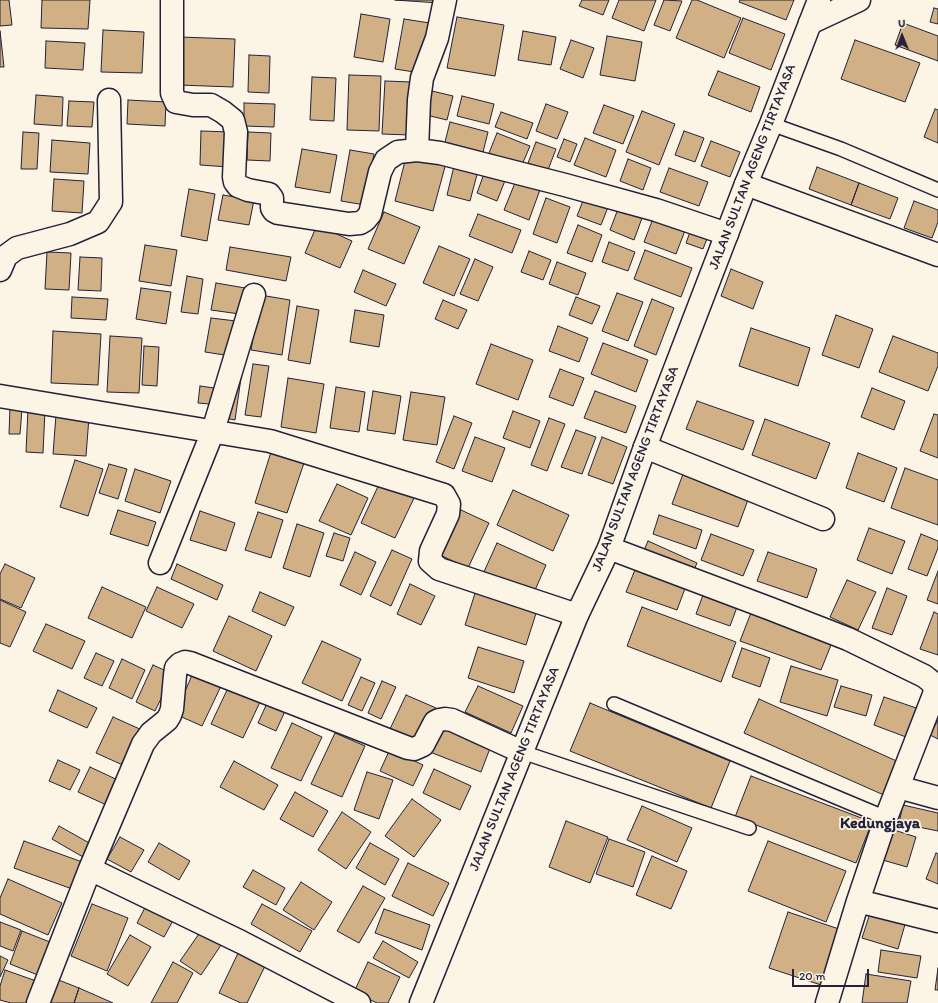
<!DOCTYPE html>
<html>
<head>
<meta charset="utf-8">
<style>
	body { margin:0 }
	#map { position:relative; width:938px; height:1003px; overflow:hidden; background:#fcf5e5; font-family:Itim,sans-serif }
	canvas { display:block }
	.north { position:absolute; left:882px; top:16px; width:40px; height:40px; -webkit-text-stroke:3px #fcf5e5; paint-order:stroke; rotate:359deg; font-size:11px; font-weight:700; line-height:16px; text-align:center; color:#22223b }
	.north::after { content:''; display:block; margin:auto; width:14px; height:18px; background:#22223b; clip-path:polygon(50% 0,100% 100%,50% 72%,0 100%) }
	.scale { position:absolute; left:792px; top:969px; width:77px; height:18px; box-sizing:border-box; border:2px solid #22223b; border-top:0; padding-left:5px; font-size:12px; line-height:14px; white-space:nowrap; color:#22223b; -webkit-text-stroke:3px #fcf5e5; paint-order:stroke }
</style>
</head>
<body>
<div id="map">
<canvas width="938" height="1003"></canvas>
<div class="north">U</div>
<div class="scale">20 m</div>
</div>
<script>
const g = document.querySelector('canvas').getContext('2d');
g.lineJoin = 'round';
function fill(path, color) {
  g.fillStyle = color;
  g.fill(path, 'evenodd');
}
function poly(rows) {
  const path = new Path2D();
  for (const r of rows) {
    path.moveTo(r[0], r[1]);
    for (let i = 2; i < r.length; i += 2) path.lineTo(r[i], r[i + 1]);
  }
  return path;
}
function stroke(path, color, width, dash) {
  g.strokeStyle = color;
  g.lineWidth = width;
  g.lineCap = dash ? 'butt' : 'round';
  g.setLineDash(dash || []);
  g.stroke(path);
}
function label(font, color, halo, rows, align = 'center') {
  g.font = font + ' Itim,sans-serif';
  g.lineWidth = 3.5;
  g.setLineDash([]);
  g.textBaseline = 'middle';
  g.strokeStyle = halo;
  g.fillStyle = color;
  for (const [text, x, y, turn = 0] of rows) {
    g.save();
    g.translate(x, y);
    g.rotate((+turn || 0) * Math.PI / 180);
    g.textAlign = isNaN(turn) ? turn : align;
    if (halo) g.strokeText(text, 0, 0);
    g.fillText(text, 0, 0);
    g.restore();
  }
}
const building = poly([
	[0,0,9,0,12,25,0,26,0,0],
	[42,0,90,0,88,29,41,28,42,0],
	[395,0,439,0,439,3,395,0],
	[582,0,609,0,603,15,579,6,582,0],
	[619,0,656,0,644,31,612,18,619,0],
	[664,0,682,1,670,31,654,25,664,0],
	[692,0,697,0,741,18,724,58,676,38,692,0],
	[740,0,794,0,786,20,739,2,740,0],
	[934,8,938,9,938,24,930,22,934,8],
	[361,14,390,19,383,62,354,57,361,14],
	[457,17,504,25,495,76,447,68,457,17],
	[743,18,785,34,771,70,729,53,743,18],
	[404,19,430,23,421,73,395,69,404,19],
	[903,23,938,36,938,61,895,45,903,23],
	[103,30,144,32,142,73,101,72,103,30],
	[0,31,4,67,0,67,0,31],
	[523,31,556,37,551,65,518,60,523,31],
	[607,36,642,42,635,81,600,75,607,36],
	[180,37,235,39,233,87,179,85,180,37],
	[571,40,594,48,583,78,560,69,571,40],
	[855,40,920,63,905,102,841,79,855,40],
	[46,41,85,43,83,70,45,68,46,41],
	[249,55,270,56,269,93,248,92,249,55],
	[718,71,760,87,751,112,708,95,718,71],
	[349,75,381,76,379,131,347,130,349,75],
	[312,77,336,78,334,121,310,120,312,77],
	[385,81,412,82,410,135,382,134,385,81],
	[432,91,453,96,447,120,426,115,432,91],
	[36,95,63,97,62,126,34,124,36,95],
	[462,96,494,104,489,124,457,116,462,96],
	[128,100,166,102,165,126,127,124,128,100],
	[69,101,94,102,92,127,67,126,69,101],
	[244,103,275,104,274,127,244,126,244,103],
	[546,104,568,112,557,139,536,131,546,104],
	[604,105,634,116,623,144,593,133,604,105],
	[935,109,938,110,938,143,924,137,935,109],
	[642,111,675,124,659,165,626,152,642,111],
	[501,112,533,123,527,139,495,127,501,112],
	[450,122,488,132,483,152,445,142,450,122],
	[201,131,231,132,229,167,200,165,201,131],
	[684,131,704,138,695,162,675,155,684,131],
	[23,132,39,133,37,169,21,169,23,132],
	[248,132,271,133,270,161,247,160,248,132],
	[497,133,530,146,522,165,489,153,497,133],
	[585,138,616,150,606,177,574,165,585,138],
	[564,139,577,144,570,162,557,157,564,139],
	[52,140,90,143,88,174,50,172,52,140],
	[711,141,740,152,730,177,701,166,711,141],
	[536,142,556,149,548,170,528,163,536,142],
	[302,149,337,155,330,193,295,187,302,149],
	[350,150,374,154,365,205,341,201,350,150],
	[407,153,446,163,433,211,395,201,407,153],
	[628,159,651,168,643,190,620,181,628,159],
	[455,162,479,167,470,201,447,195,455,162],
	[817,167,859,183,851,205,809,189,817,167],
	[669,168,708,182,699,206,660,192,669,168],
	[485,171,506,178,497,201,477,193,485,171],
	[517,178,541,187,529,220,504,210,517,178],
	[54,179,84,181,82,213,52,211,54,179],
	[859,183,898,198,890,219,851,205,859,183],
	[189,189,215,194,207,241,181,236,189,189],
	[586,193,610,202,601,225,577,216,586,193],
	[223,195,254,200,249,225,218,220,223,195],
	[546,198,570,207,557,243,533,234,546,198],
	[914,201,938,210,938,222,932,238,904,228,914,201],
	[618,209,642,218,634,240,610,230,618,209],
	[384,212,420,227,404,264,368,249,384,212],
	[478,214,521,230,512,253,469,236,478,214],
	[654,216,686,228,676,254,644,242,654,216],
	[693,224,710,231,703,249,686,243,693,224],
	[317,225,352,241,340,268,305,253,317,225],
	[578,225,602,235,592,262,567,253,578,225],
	[609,242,635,252,628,271,602,262,609,242],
	[145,245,177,250,171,286,139,281,145,245],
	[439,246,470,259,454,296,423,283,439,246],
	[230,247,291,257,286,281,226,270,230,247],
	[645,250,692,268,681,297,634,279,645,250],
	[529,251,551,260,543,280,521,272,529,251],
	[47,252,71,253,69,290,45,289,47,252],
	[80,257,102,258,101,291,78,290,80,257],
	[475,259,493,267,478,301,460,294,475,259],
	[557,262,586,273,578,295,549,284,557,262],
	[731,269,763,282,753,309,721,296,731,269],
	[363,270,396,284,386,306,354,292,363,270],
	[187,276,203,279,198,314,181,312,187,276],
	[216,283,251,289,247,315,211,310,216,283],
	[141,288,171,292,166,324,136,319,141,288],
	[617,293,643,302,628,341,602,331,617,293],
	[260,295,290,300,282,355,251,350,260,295],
	[72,297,108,299,106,320,71,318,72,297],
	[576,297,600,306,592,324,569,315,576,297],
	[652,299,674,308,656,355,634,346,652,299],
	[443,300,467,310,458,329,435,319,443,300],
	[297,306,319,310,310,364,288,360,297,306],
	[355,310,384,315,379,347,350,342,355,310],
	[836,315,873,329,859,368,822,355,836,315],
	[211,318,236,321,231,356,205,352,211,318],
	[558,326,588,338,579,362,549,351,558,326],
	[751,328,810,348,798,386,739,366,751,328],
	[53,331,101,334,98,385,51,383,53,331],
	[110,336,142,338,139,393,107,392,110,336],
	[893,336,938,353,938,366,928,391,879,372,893,336],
	[603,343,648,360,636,392,591,374,603,343],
	[491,344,533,360,518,400,476,384,491,344],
	[144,346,159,347,157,386,142,385,144,346],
	[243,364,235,420,225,418,243,364],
	[253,364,269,366,261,417,245,415,253,364],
	[560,369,584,378,573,406,549,397,560,369],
	[288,378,324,384,316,433,281,427,288,378],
	[200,386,221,389,220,405,198,403,200,386],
	[336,387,365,392,359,432,330,428,336,387],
	[872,388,905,401,894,430,861,417,872,388],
	[373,391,401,396,395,434,367,430,373,391],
	[595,391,636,406,626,433,584,418,595,391],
	[411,392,445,397,437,445,403,440,411,392],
	[697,401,754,421,743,450,686,429,697,401],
	[10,408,22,409,20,434,9,434,10,408],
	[28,409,45,410,43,453,26,452,28,409],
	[513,411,540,421,530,448,503,438,513,411],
	[934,414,938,415,938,458,920,451,934,414],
	[56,415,89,417,86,456,53,454,56,415],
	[454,416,472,423,454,469,436,462,454,416],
	[549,418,565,424,547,471,531,465,549,418],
	[765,419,830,443,816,479,752,455,765,419],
	[576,430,596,437,582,474,561,467,576,430],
	[475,437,505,448,492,482,462,471,475,437],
	[602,437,627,447,613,484,588,475,602,437],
	[271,452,304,463,287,513,255,503,271,452],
	[858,453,897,468,884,502,846,488,858,453],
	[75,460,103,469,88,516,60,507,75,460],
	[109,464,127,469,118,499,99,493,109,464],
	[905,468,938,480,938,525,891,508,905,468],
	[135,469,171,481,160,513,125,501,135,469],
	[683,474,749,497,738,527,672,504,683,474],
	[381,480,415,496,395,538,361,523,381,480],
	[337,484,368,498,351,535,319,521,337,484],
	[513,490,569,515,553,551,497,525,513,490],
	[118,510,156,522,148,546,110,534,118,510],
	[461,510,489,523,468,568,440,555,461,510],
	[200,511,235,523,226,551,190,540,200,511],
	[258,512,283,520,271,558,245,550,258,512],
	[659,515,702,530,696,549,653,534,659,515],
	[297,524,324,533,310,577,283,568,297,524],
	[869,528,905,541,892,574,857,560,869,528],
	[334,533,350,538,343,561,326,556,334,533],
	[711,534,754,550,743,576,701,560,711,534],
	[921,534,938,541,938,548,927,576,908,569,921,534],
	[648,541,697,563,691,577,642,555,648,541],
	[497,543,546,565,532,597,483,574,497,543],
	[392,550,412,559,391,606,370,596,392,550],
	[355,552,376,562,361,595,340,585,355,552],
	[768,552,817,569,807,598,757,581,768,552],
	[5,564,35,578,21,608,0,599,0,574,5,564],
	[177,564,223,585,217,600,171,579,177,564],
	[637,565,687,583,677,610,626,592,637,565],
	[938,571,938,604,927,600,938,571],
	[847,580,876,592,858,630,830,617,847,580],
	[410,584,435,596,421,625,397,614,410,584],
	[102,587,146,607,132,638,88,618,102,587],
	[157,587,194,604,182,628,146,611,157,587],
	[477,587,538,607,526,645,465,625,477,587],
	[706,587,740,599,730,626,696,614,706,587],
	[887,588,907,596,892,635,872,628,887,588],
	[260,592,294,607,285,626,252,611,260,592],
	[0,600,26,612,10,647,0,643,0,600],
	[754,605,835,635,821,670,740,641,754,605],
	[642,607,736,642,721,682,627,646,642,607],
	[934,612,938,614,938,655,920,649,934,612],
	[229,616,272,636,256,671,213,651,229,616],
	[46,624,85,641,72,669,33,651,46,624],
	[322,641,361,659,342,701,302,683,322,641],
	[478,647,524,661,514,693,468,678,478,647],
	[742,648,770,658,760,687,732,677,742,648],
	[96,653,114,661,102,686,84,678,96,653],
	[122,659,145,670,132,699,109,688,122,659],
	[153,665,173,674,155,711,136,702,153,665],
	[791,666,838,680,827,716,780,702,791,666],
	[193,673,221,686,202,726,175,714,193,673],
	[361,677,375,683,362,711,348,705,361,677],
	[382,681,396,687,381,719,368,713,382,681],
	[478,686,523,706,511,733,465,712,478,686],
	[841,686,872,695,866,716,834,707,841,686],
	[228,688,260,702,243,738,211,724,228,688],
	[58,690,97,708,87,728,49,711,58,690],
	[406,695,436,708,420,743,390,729,406,695],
	[884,697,925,711,914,740,874,725,884,697],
	[759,699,901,763,886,796,744,733,759,699],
	[268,701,286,709,276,731,258,723,268,701],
	[590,703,730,761,711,808,570,751,590,703],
	[113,717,142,730,125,766,96,753,113,717],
	[938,720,938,739,930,735,938,720],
	[292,723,322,737,301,781,271,768,292,723],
	[441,723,492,743,481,772,430,752,441,723],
	[335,733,365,746,342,797,311,784,335,733],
	[390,749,423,765,413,786,380,771,390,749],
	[58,760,80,770,70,790,49,781,58,760],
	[234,761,278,785,264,810,220,787,234,761],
	[90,767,122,782,111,807,78,792,90,767],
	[434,769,471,786,460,810,423,793,434,769],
	[367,772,393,780,379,819,354,810,367,772],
	[751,776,872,822,856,863,735,817,751,776],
	[295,792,328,811,313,837,280,819,295,792],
	[412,799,441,820,414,857,385,836,412,799],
	[903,805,938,813,938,831,899,823,903,805],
	[642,806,692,828,677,862,627,840,642,806],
	[342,812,371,832,346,869,318,850,342,812],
	[566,821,608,837,590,883,549,867,566,821],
	[59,826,91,844,83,857,52,839,59,826],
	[888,828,916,837,907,867,879,859,888,828],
	[120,837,144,850,131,872,107,859,120,837],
	[609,839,645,852,633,887,596,874,609,839],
	[24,841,85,863,75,890,14,868,24,841],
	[768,841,846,871,826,922,748,891,768,841],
	[159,843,190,861,179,880,148,862,159,843],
	[370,843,399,859,385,885,356,868,370,843],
	[936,853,938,854,938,884,926,879,936,853],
	[652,856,687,871,671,909,636,895,652,856],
	[408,863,449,883,433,916,392,896,408,863],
	[253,870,285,888,276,905,243,887,253,870],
	[8,879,62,903,48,935,0,914,0,898,8,879],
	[301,882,332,902,314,930,283,910,301,882],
	[363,886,385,898,359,943,337,931,363,886],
	[149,900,176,915,164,937,137,923,149,900],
	[92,904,128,918,107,971,71,956,92,904],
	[262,904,312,931,300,952,251,924,262,904],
	[384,909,430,925,422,950,375,933,384,909],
	[871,910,906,921,898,949,862,938,871,910],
	[788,912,839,929,821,985,769,968,788,912],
	[0,922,21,930,13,951,0,946,0,922],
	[203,928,223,942,201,975,180,961,203,928],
	[22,931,55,944,43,977,10,964,22,931],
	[130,935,151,947,128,986,107,974,130,935],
	[383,941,418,962,409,978,373,958,383,941],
	[240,949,267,962,247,1003,241,1003,219,993,240,949],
	[881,950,921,956,917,978,878,972,881,950],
	[0,956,8,960,0,977,0,956],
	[173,962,193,973,177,1003,151,1003,173,962],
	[368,962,400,977,388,1003,377,1003,354,992,368,962],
	[938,968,938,990,935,990,938,968],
	[5,970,42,983,35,1003,11,1003,0,1000,0,986,5,970],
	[866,974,911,981,907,1003,862,1003,866,974],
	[56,979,79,988,74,1003,47,1003,56,979],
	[79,988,113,1003,74,1003,79,988]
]);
fill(building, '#d2b085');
stroke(building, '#22223b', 1);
const lane = poly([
	[771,124,841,149,938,190],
	[614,704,886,818],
	[522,752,749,828]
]);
const street = poly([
	[172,0,172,93,176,102,193,105,211,105,223,112,233,120,236,132,234,177,235,182,238,186,248,190,269,194,272,198,272,208,274,211,278,213,349,224,360,223,365,220,370,214,380,172,386,160,398,152,417,150,440,153,565,185,656,210,727,234],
	[810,23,859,0],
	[417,150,419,100,422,78,437,38,445,0],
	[746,184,938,255],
	[0,270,6,256,17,248,70,234,98,222,111,202,109,100],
	[0,396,270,441,444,495,449,504,448,514,431,551,430,561,439,569,577,615],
	[645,447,823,519],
	[609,548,771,609,848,639,924,676,933,683,935,692,886,818,858,901,827,1003],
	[160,563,213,431,254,295],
	[898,787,938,798],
	[90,869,241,942,359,1003],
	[858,901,938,921],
	[38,1003,90,869,143,744,151,733,167,720,170,715,172,709,175,675,176,668,180,664,185,662,190,663,408,748,414,749,423,745,435,722,439,720,445,719,452,720,522,752]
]);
const primary = poly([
	[421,1003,577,615,609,548,645,447,746,184,771,124,819,0]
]);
stroke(lane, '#22223b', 16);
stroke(street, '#22223b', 25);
stroke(primary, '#22223b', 25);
stroke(lane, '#fcf5e5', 13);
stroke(street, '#fcf5e5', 22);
stroke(primary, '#fcf5e5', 22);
label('14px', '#22223b', '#fcf5e5', [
	["JALAN SULTAN AGENG TIRTAYASA",753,167,-69],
	["JALAN SULTAN AGENG TIRTAYASA",636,469,-69],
	["JALAN SULTAN AGENG TIRTAYASA",515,769,-68]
]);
label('bold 16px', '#22223b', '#fcf5e5', [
	["Kedungjaya",880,824]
]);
</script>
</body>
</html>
